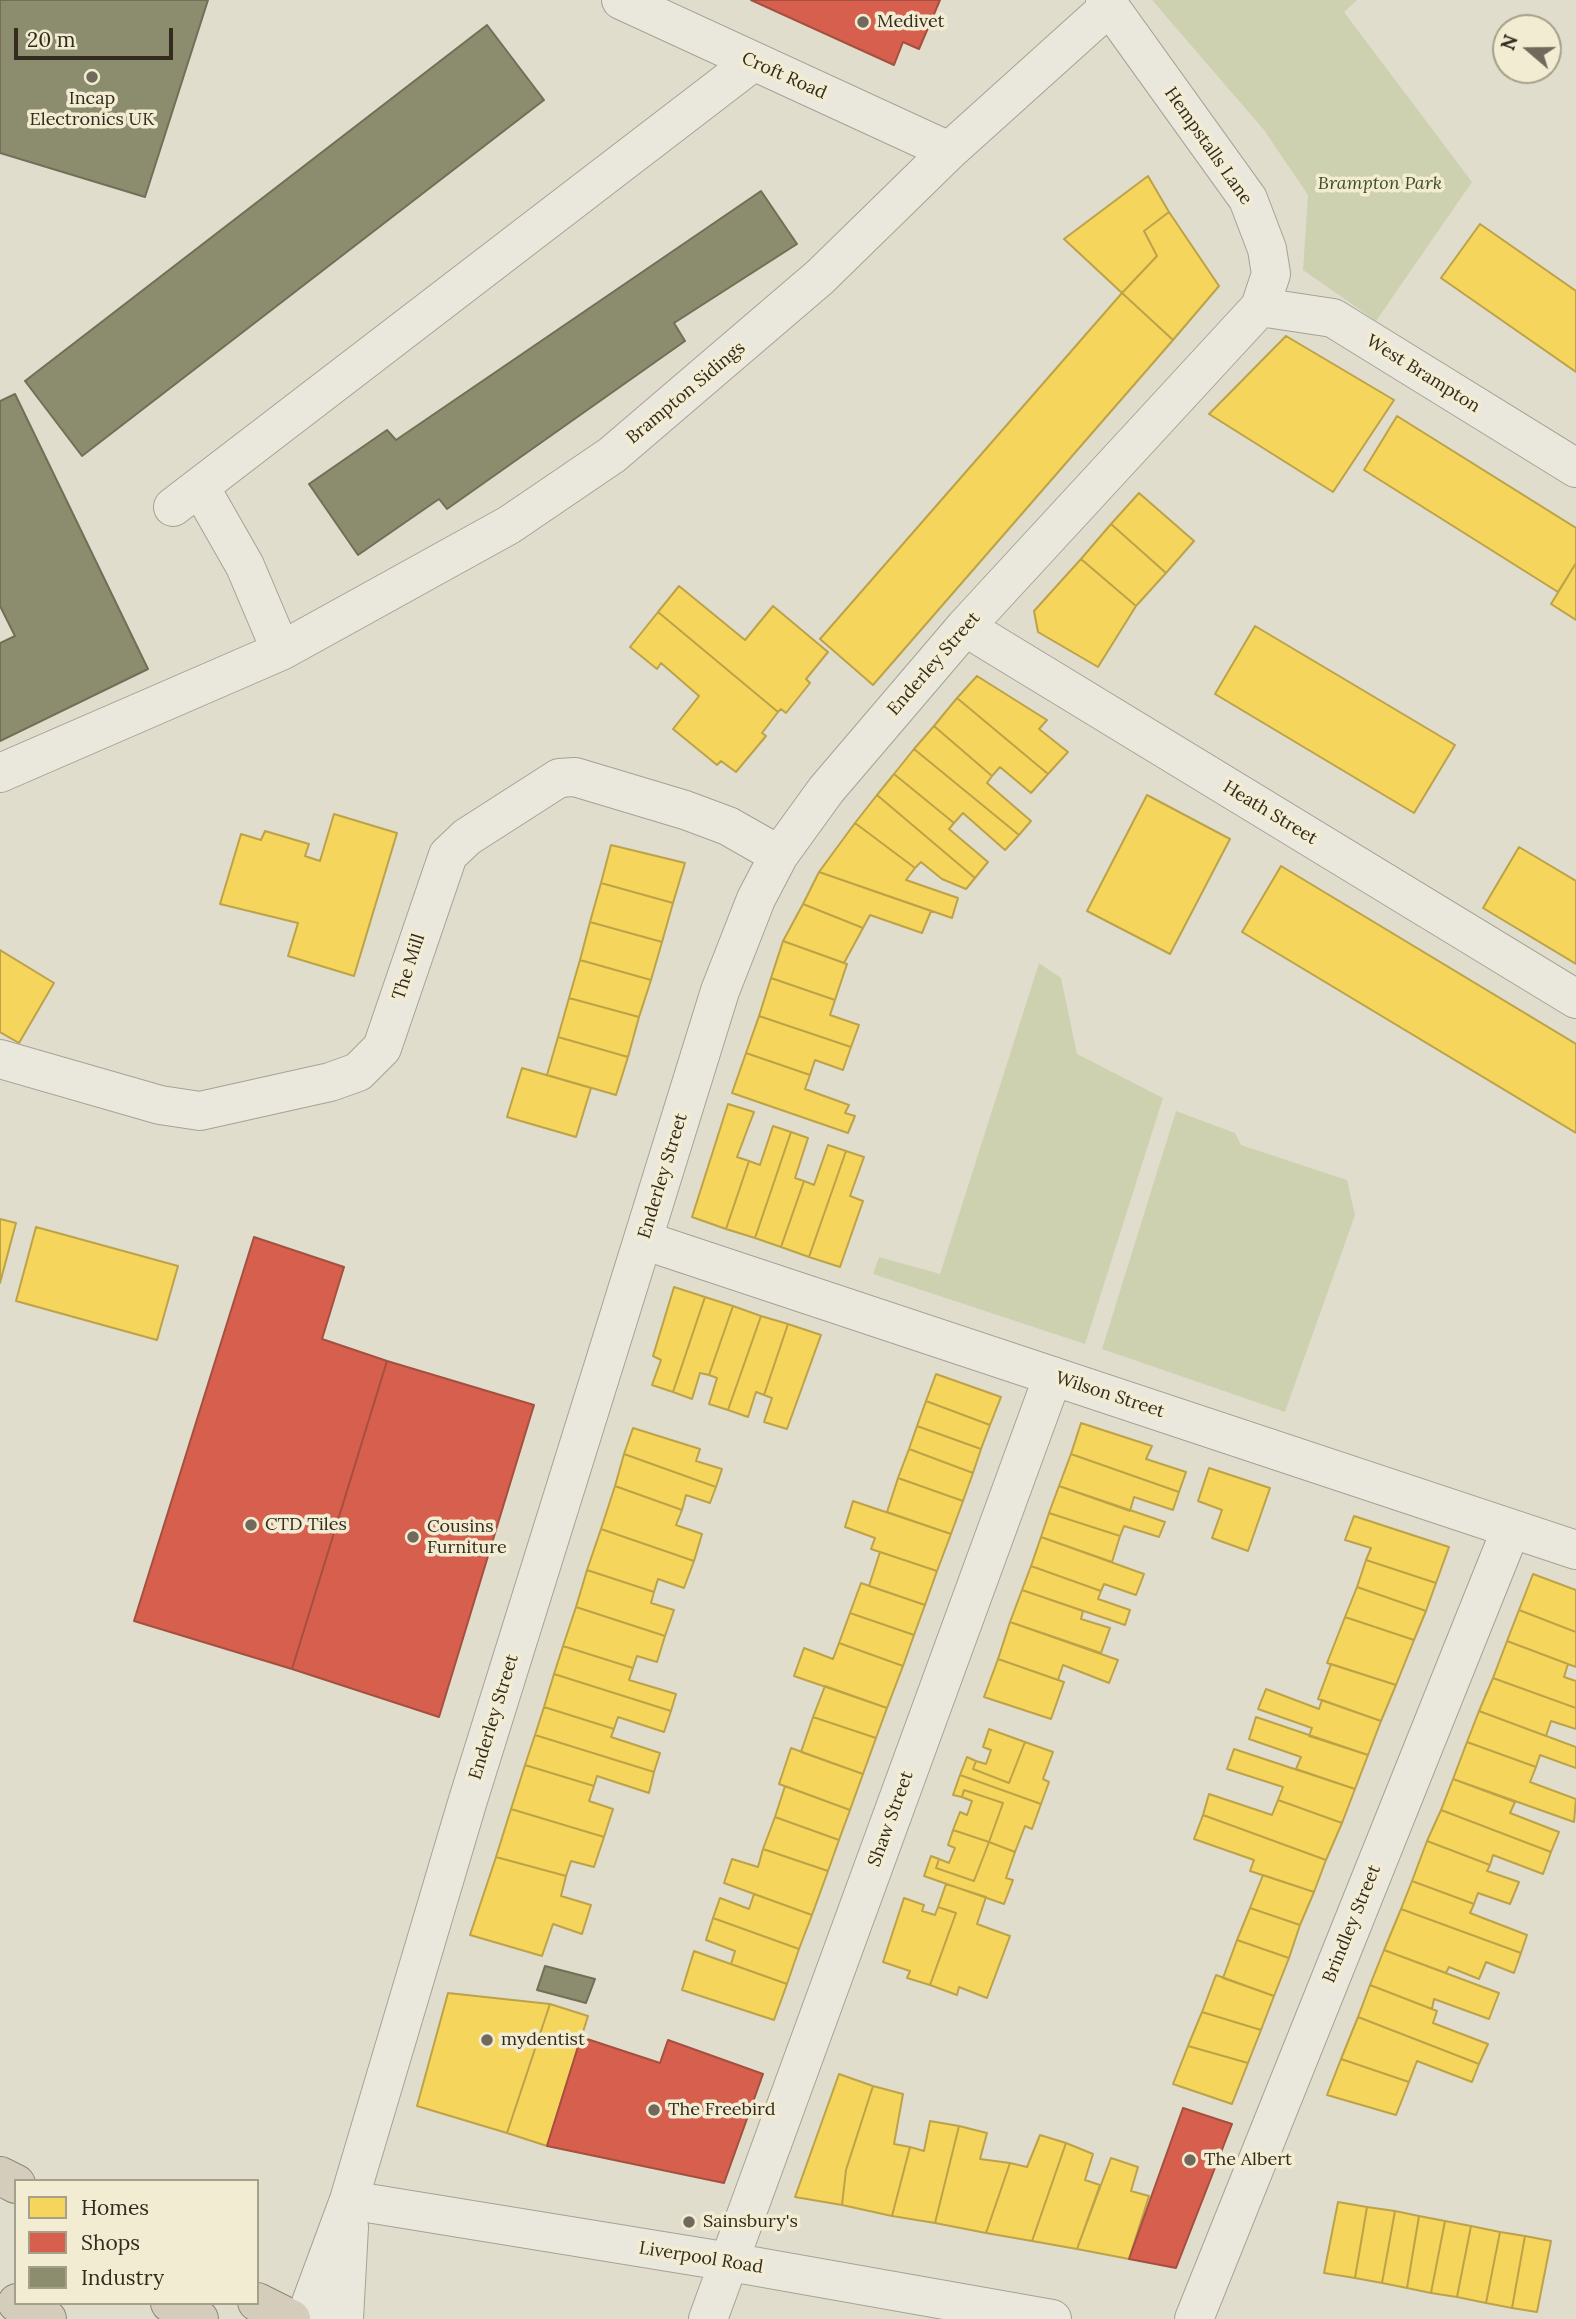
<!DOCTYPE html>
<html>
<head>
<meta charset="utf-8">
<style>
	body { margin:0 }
	#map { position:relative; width:1576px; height:2319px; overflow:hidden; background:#e1ddcc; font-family:Lora,serif }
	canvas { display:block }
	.legend { position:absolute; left:14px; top:2179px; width:245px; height:126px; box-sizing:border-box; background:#f2ecd2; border:2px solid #a69f8a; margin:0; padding:9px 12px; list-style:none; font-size:21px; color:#342b1e }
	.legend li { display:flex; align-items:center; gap:14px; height:35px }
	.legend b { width:35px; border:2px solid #a69f8a }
	.north { position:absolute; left:1492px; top:14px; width:70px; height:70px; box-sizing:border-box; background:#f2ecd2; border:2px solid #a69f8a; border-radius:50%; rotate:290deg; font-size:19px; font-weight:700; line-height:28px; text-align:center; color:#342b1e }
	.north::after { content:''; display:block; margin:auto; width:24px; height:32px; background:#71695b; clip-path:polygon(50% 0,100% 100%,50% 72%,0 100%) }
	.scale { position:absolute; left:14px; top:28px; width:159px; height:32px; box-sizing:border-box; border:4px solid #342b1e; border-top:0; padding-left:9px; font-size:21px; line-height:24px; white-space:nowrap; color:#342b1e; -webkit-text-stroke:5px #f2ecd2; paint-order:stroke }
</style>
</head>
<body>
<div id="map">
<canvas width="1576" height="2319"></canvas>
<ul class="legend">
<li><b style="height:19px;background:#f6d55c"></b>Homes</li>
<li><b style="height:19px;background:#d6604d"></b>Shops</li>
<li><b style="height:19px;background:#8c8c6e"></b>Industry</li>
</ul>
<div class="north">N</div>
<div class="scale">20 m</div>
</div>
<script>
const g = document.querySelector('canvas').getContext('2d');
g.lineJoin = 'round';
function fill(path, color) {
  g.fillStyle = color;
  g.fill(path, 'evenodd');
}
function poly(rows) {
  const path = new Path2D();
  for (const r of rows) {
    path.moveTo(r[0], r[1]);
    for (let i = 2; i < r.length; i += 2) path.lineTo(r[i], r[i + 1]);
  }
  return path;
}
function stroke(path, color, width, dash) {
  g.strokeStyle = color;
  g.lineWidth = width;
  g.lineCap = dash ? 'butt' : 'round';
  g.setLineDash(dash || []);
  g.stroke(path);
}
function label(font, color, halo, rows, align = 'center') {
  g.font = font + ' Lora,serif';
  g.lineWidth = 7;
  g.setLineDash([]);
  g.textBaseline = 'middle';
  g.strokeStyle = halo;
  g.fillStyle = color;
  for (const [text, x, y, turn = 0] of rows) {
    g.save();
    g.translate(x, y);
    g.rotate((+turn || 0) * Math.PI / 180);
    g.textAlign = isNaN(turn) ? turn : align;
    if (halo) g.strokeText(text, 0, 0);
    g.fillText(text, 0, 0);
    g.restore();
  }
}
fill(poly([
	[1152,0,1357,0,1344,12,1472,182,1376,321,1303,270,1308,195,1264,130],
	[1039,963,1061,978,1077,1054,1163,1098,1085,1344,873,1274,879,1257,940,1274],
	[1176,1111,1235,1133,1241,1145,1347,1180,1355,1215,1285,1412,1102,1349]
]), '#cdd1af');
const homes = poly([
	[1148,176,1169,212,1144,231,1157,256,1122,293,1064,239,1148,176],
	[1169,212,1219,286,1173,340,1122,293,1157,256,1144,231,1169,212],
	[1480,224,1576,291,1576,372,1441,278,1480,224],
	[1122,293,1173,340,873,685,820,639,1122,293],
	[1286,336,1394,400,1333,492,1209,414,1286,336],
	[1397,416,1576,528,1576,563,1558,592,1364,470,1397,416],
	[1139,493,1194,541,1166,573,1111,524,1139,493],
	[1111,524,1166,573,1136,606,1081,559,1111,524],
	[1081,559,1136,606,1098,667,1038,632,1034,611,1081,559],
	[1576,563,1576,620,1551,604,1576,563],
	[679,586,745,640,773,606,828,652,806,679,810,683,786,713,781,709,778,712,658,612,679,586],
	[658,612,778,712,762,733,766,736,736,772,721,761,717,765,673,729,699,696,661,663,657,669,630,647,658,612],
	[1255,626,1455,745,1414,813,1215,694,1255,626],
	[977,676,1047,720,1039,729,1068,752,1048,774,957,698,977,676],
	[957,698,1048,774,1031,793,1000,767,992,776,934,726,957,698],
	[934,726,992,776,987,783,1031,821,1019,835,914,749,934,726],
	[914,749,1019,835,1005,850,963,813,954,823,894,774,914,749],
	[894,774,954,823,949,829,988,862,975,878,877,795,894,774],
	[877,795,975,878,966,889,942,879,921,862,915,868,855,823,877,795],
	[1147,795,1230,839,1170,954,1087,911,1147,795],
	[334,814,397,833,354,976,288,956,298,923,220,904,241,834,261,840,265,831,309,844,305,856,320,861,334,814],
	[855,823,915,868,906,880,958,898,952,918,819,872,855,823],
	[611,845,685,863,673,903,601,883,611,845],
	[1519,847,1576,881,1576,964,1483,908,1519,847],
	[1281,866,1576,1044,1576,1133,1242,932,1281,866],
	[819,872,931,911,922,933,870,915,863,928,803,904,819,872],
	[601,883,673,903,662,942,590,922,601,883],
	[803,904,863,928,844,963,783,941,803,904],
	[590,922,662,942,651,980,580,960,590,922],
	[783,941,847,964,835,1000,771,978,783,941],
	[0,950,54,983,19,1043,0,1032,0,950],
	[580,960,651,980,639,1017,569,998,580,960],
	[771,978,835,1000,830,1015,859,1025,851,1047,759,1016,771,978],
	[569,998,639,1017,628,1057,558,1037,569,998],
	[759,1016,851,1047,843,1070,815,1060,810,1075,746,1053,759,1016],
	[558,1037,628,1057,616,1095,547,1075,558,1037],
	[746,1053,810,1075,805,1089,849,1105,845,1113,855,1116,848,1133,732,1093,746,1053],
	[522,1068,591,1088,576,1137,507,1117,522,1068],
	[728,1104,754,1112,737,1157,749,1161,726,1229,692,1217,728,1104],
	[773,1126,791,1132,755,1238,726,1229,749,1161,760,1165,773,1126],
	[791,1132,808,1138,795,1178,804,1181,781,1247,755,1238,791,1132],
	[828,1145,846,1151,809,1257,781,1247,804,1181,814,1185,828,1145],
	[846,1151,864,1157,850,1196,863,1201,840,1267,809,1257,846,1151],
	[0,1219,16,1223,0,1283,0,1219],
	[36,1227,178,1266,157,1340,16,1301,36,1227],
	[674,1287,705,1297,673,1392,652,1385,661,1360,653,1356,674,1287],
	[705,1297,733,1306,709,1375,700,1373,692,1399,673,1392,705,1297],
	[733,1306,761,1316,728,1410,709,1404,717,1378,709,1375,733,1306],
	[761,1316,788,1324,764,1395,756,1392,748,1417,728,1410,761,1316],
	[788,1324,821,1335,787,1429,764,1422,772,1398,764,1395,788,1324],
	[936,1374,1001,1397,990,1425,926,1401,936,1374],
	[926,1401,990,1425,981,1449,917,1426,926,1401],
	[1081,1423,1152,1446,1146,1459,1186,1472,1179,1492,1071,1454,1081,1423],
	[917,1426,981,1449,973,1473,909,1449,917,1426],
	[633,1428,700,1449,696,1461,722,1469,716,1487,624,1454,633,1428],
	[909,1449,973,1473,963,1501,898,1478,909,1449],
	[624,1454,716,1487,710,1503,686,1495,682,1510,615,1486,624,1454],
	[1071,1454,1179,1492,1173,1510,1134,1497,1130,1511,1059,1486,1071,1454],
	[1209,1468,1270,1488,1248,1551,1212,1538,1222,1510,1198,1501,1209,1468],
	[898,1478,963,1501,951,1534,887,1512,898,1478],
	[615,1486,682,1510,676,1525,702,1534,694,1561,601,1529,615,1486],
	[1059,1486,1165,1522,1159,1537,1124,1526,1120,1536,1049,1513,1059,1486],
	[853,1501,951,1534,937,1571,871,1549,875,1538,845,1527,853,1501],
	[1049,1513,1120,1536,1112,1562,1041,1537,1049,1513],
	[1354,1516,1449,1547,1436,1583,1366,1560,1371,1548,1345,1540,1354,1516],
	[601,1529,694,1561,684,1588,658,1579,654,1592,587,1570,601,1529],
	[1041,1537,1144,1574,1136,1595,1104,1584,1101,1591,1031,1566,1041,1537],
	[880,1552,937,1571,925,1605,869,1586,880,1552],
	[1366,1560,1436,1583,1426,1611,1357,1587,1366,1560],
	[1031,1566,1101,1591,1098,1599,1130,1610,1125,1625,1022,1590,1031,1566],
	[587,1570,654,1592,651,1603,674,1610,665,1636,576,1607,587,1570],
	[1533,1574,1576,1590,1576,1632,1519,1610,1533,1574],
	[861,1583,925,1605,914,1635,850,1613,861,1583],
	[1357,1587,1426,1611,1414,1640,1345,1617,1357,1587],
	[1022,1590,1083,1611,1081,1619,1110,1628,1101,1653,1010,1622,1022,1590],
	[576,1607,665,1636,657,1662,637,1656,633,1668,563,1646,576,1607],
	[1519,1610,1576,1632,1576,1667,1507,1641,1519,1610],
	[850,1613,914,1635,903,1666,839,1643,850,1613],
	[1345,1617,1414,1640,1396,1685,1327,1663,1345,1617],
	[1010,1622,1118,1660,1109,1683,1063,1665,1058,1680,998,1659,1010,1622],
	[1507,1641,1568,1664,1564,1677,1576,1681,1576,1708,1493,1678,1507,1641],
	[839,1643,903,1666,887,1708,794,1676,804,1648,833,1659,839,1643],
	[563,1646,633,1668,629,1680,676,1694,671,1711,554,1674,563,1646],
	[998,1659,1064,1682,1051,1719,984,1697,998,1659],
	[1331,1664,1396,1685,1381,1721,1318,1699,1331,1664],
	[554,1674,671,1711,664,1732,618,1717,614,1729,544,1707,554,1674],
	[1493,1678,1576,1708,1576,1729,1551,1721,1546,1736,1479,1711,1493,1678],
	[825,1686,887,1708,876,1738,813,1717,825,1686],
	[1266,1689,1319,1709,1322,1700,1381,1721,1368,1755,1309,1736,1312,1728,1258,1709,1266,1689],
	[544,1707,614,1729,611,1737,660,1753,654,1772,535,1735,544,1707],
	[1479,1711,1576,1747,1576,1768,1540,1755,1536,1767,1467,1742,1479,1711],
	[813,1717,876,1738,863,1774,801,1752,813,1717],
	[1256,1717,1368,1755,1355,1789,1296,1769,1301,1757,1249,1739,1256,1717],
	[989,1729,1025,1742,1009,1783,973,1769,976,1761,986,1764,991,1750,983,1747,989,1729],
	[535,1735,654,1772,649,1793,597,1776,594,1786,525,1765,535,1735],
	[1025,1742,1053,1752,1043,1779,1049,1782,1041,1804,960,1775,967,1757,976,1761,973,1769,1009,1783,1025,1742],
	[1467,1742,1536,1767,1530,1782,1576,1799,1574,1822,1453,1779,1467,1742],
	[791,1748,863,1774,850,1810,779,1784,791,1748],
	[1234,1749,1355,1789,1342,1823,1278,1800,1283,1787,1227,1769,1234,1749],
	[525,1765,594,1786,589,1801,613,1809,604,1837,511,1809,525,1765],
	[960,1775,1041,1804,1032,1829,1025,1826,1015,1852,989,1842,1003,1803,964,1790,962,1797,953,1795,960,1775],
	[1453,1779,1515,1802,1510,1813,1559,1832,1551,1852,1441,1810,1453,1779],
	[785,1786,850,1810,839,1840,775,1817,785,1786],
	[964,1790,1003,1803,989,1842,953,1830,960,1812,967,1815,972,1801,962,1797,964,1790],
	[1209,1794,1272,1815,1278,1800,1342,1823,1326,1860,1203,1815,1209,1794],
	[511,1809,604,1837,594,1867,571,1861,566,1876,496,1857,511,1809],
	[1441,1810,1551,1852,1543,1874,1493,1855,1490,1865,1427,1841,1441,1810],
	[1203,1815,1326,1860,1314,1892,1250,1871,1254,1860,1194,1839,1203,1815],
	[775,1817,839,1840,828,1871,763,1849,775,1817],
	[953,1830,989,1842,974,1881,936,1868,939,1859,949,1863,955,1848,948,1845,953,1830],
	[1427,1841,1490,1865,1487,1871,1519,1882,1510,1904,1478,1893,1474,1904,1412,1881,1427,1841],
	[989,1842,1015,1852,1006,1878,1013,1880,1004,1904,924,1876,931,1856,939,1859,936,1868,974,1881,989,1842],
	[763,1849,828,1871,812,1915,724,1883,732,1859,758,1867,763,1849],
	[496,1857,566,1876,561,1896,591,1905,582,1934,553,1924,542,1956,470,1935,496,1857],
	[1263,1875,1314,1892,1300,1925,1250,1908,1263,1875],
	[1412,1881,1474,1904,1470,1913,1527,1935,1521,1953,1401,1909,1412,1881],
	[946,1884,986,1897,977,1924,1010,1936,987,1998,959,1987,957,1995,930,1985,956,1913,938,1907,946,1884],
	[754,1894,812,1915,799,1949,713,1918,720,1898,749,1909,754,1894],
	[904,1898,924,1905,922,1911,935,1915,938,1907,956,1913,930,1985,907,1978,910,1971,883,1962,904,1898],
	[1250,1908,1300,1925,1289,1958,1237,1940,1250,1908],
	[1401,1909,1521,1953,1514,1973,1486,1962,1479,1979,1449,1967,1446,1973,1384,1950,1401,1909],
	[713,1918,799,1949,787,1984,731,1964,735,1951,706,1940,713,1918],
	[1237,1940,1289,1958,1274,1996,1223,1978,1237,1940],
	[1384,1950,1499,1993,1489,2019,1434,1999,1432,2009,1370,1985,1384,1950],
	[694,1951,787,1984,774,2020,682,1990,694,1951],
	[1216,1975,1274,1996,1261,2030,1202,2012,1216,1975],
	[1370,1985,1437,2011,1433,2023,1488,2044,1479,2064,1358,2017,1370,1985],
	[448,1993,550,2004,507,2133,417,2106,448,1993],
	[550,2004,588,2016,547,2146,507,2133,550,2004],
	[1202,2012,1261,2030,1248,2063,1188,2046,1202,2012],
	[1358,2017,1479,2064,1472,2082,1417,2061,1409,2082,1341,2059,1358,2017],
	[1188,2046,1248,2063,1232,2104,1173,2084,1188,2046],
	[1341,2059,1409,2082,1396,2115,1327,2095,1341,2059],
	[839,2074,873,2086,846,2170,842,2205,795,2197,839,2074],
	[873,2086,903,2094,894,2144,910,2147,892,2216,842,2205,846,2170,873,2086],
	[930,2121,959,2126,935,2223,892,2216,910,2147,924,2151,930,2121],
	[959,2126,987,2133,980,2159,1010,2163,986,2233,935,2223,959,2126],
	[1040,2135,1066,2143,1032,2241,986,2233,1010,2163,1027,2167,1040,2135],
	[1066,2143,1093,2154,1085,2180,1100,2185,1077,2249,1032,2241,1066,2143],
	[1111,2158,1138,2167,1131,2191,1149,2196,1129,2259,1077,2249,1111,2158],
	[1338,2202,1367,2207,1355,2278,1324,2273,1338,2202],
	[1367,2207,1395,2211,1382,2283,1355,2278,1367,2207],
	[1395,2211,1419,2216,1407,2288,1382,2283,1395,2211],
	[1419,2216,1445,2221,1431,2293,1407,2288,1419,2216],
	[1445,2221,1471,2226,1457,2297,1431,2293,1445,2221],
	[1471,2226,1500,2232,1486,2303,1457,2297,1471,2226],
	[1500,2232,1525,2236,1512,2308,1486,2303,1500,2232],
	[1525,2236,1551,2241,1537,2312,1512,2308,1525,2236]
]);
fill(homes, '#f6d55c');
stroke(homes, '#bca249', 2);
const shops = poly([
	[751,0,940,0,919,49,903,42,894,65,751,0],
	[254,1237,344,1267,322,1339,387,1361,292,1669,134,1621,254,1237],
	[387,1361,534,1405,439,1717,292,1669,387,1361],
	[581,2037,660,2063,668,2040,763,2074,724,2183,547,2146,581,2037],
	[1183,2108,1232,2124,1176,2268,1129,2259,1183,2108]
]);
fill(shops, '#d6604d');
stroke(shops, '#a5503f', 2);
const industry = poly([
	[0,0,208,0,145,197,0,153,0,0],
	[487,25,544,100,82,456,25,381,487,25],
	[761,191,797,244,674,323,685,341,447,509,439,499,358,555,309,484,387,430,396,440,761,191],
	[15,394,148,669,0,741,0,643,15,636,0,606,0,401,15,394],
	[545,1966,595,1979,586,2003,537,1990,545,1966]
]);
fill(industry, '#8c8c6e');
stroke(industry, '#726f56', 2);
const minor = poly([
	[621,0,949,151],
	[1260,307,1333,318,1576,468],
	[200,487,245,566,281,651],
	[173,507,753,62],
	[965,627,1576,999],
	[0,773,281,651,509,525,612,455,820,277,949,151,1110,6],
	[0,1059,160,1105,200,1111,330,1082,358,1072,382,1048,448,855,467,837,559,778,575,777,685,810,728,826,779,855],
	[643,1240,1576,1550],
	[349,2200,730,2262,1052,2319],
	[305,2319,349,2200,468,1800,611,1342,720,991,756,899,779,855,826,790,965,627,1260,307,1271,274,1267,249,1248,199,1105,0],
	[344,2319,349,2227],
	[708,2319,1053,1376],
	[1194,2319,1511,1529]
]);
const highway = poly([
	[0,2176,16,2184],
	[257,2302,291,2319],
	[17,2303,47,2319],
	[170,2303,199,2319]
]);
stroke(minor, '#a6a295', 40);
stroke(highway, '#8c877c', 40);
stroke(minor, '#eae7dd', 38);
stroke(highway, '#d4cdbc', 38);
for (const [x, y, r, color] of [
	[863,22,7,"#71695b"],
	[92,77,7,"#71695b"],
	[251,1525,7,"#71695b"],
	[413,1537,7,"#71695b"],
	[487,2040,7,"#71695b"],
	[654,2110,7,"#71695b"],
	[1190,2160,7,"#71695b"],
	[689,2222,7,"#71695b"]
]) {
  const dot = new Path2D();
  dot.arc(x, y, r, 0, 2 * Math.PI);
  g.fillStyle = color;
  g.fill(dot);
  stroke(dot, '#f2ecd2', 2.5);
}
label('18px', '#342b1e', '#f2ecd2', [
	["Medivet",877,22],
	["Incap",92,99,"center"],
	["Electronics UK",92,120,"center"],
	["CTD Tiles",265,1525],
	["Cousins",427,1527],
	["Furniture",427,1548],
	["mydentist",501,2040],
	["The Freebird",668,2110],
	["The Albert",1204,2160],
	["Sainsbury's",703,2222]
], 'left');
label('18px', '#342b1e', '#f2ecd2', [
	["Croft Road",784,76,24],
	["Hempstalls Lane",1208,146,55],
	["West Brampton",1423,374,32],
	["Brampton Sidings",686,393,-40],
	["Enderley Street",934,664,-49],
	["Heath Street",1270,813,31],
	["The Mill",409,967,-72],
	["Enderley Street",663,1176,-73],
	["Wilson Street",1110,1395,18],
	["Enderley Street",494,1717,-73],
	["Shaw Street",891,1819,-70],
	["Brindley Street",1352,1924,-68],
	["Liverpool Road",701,2258,9]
]);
label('italic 18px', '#414f26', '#f2ecd2', [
	["Brampton Park",1380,184]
]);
</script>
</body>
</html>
